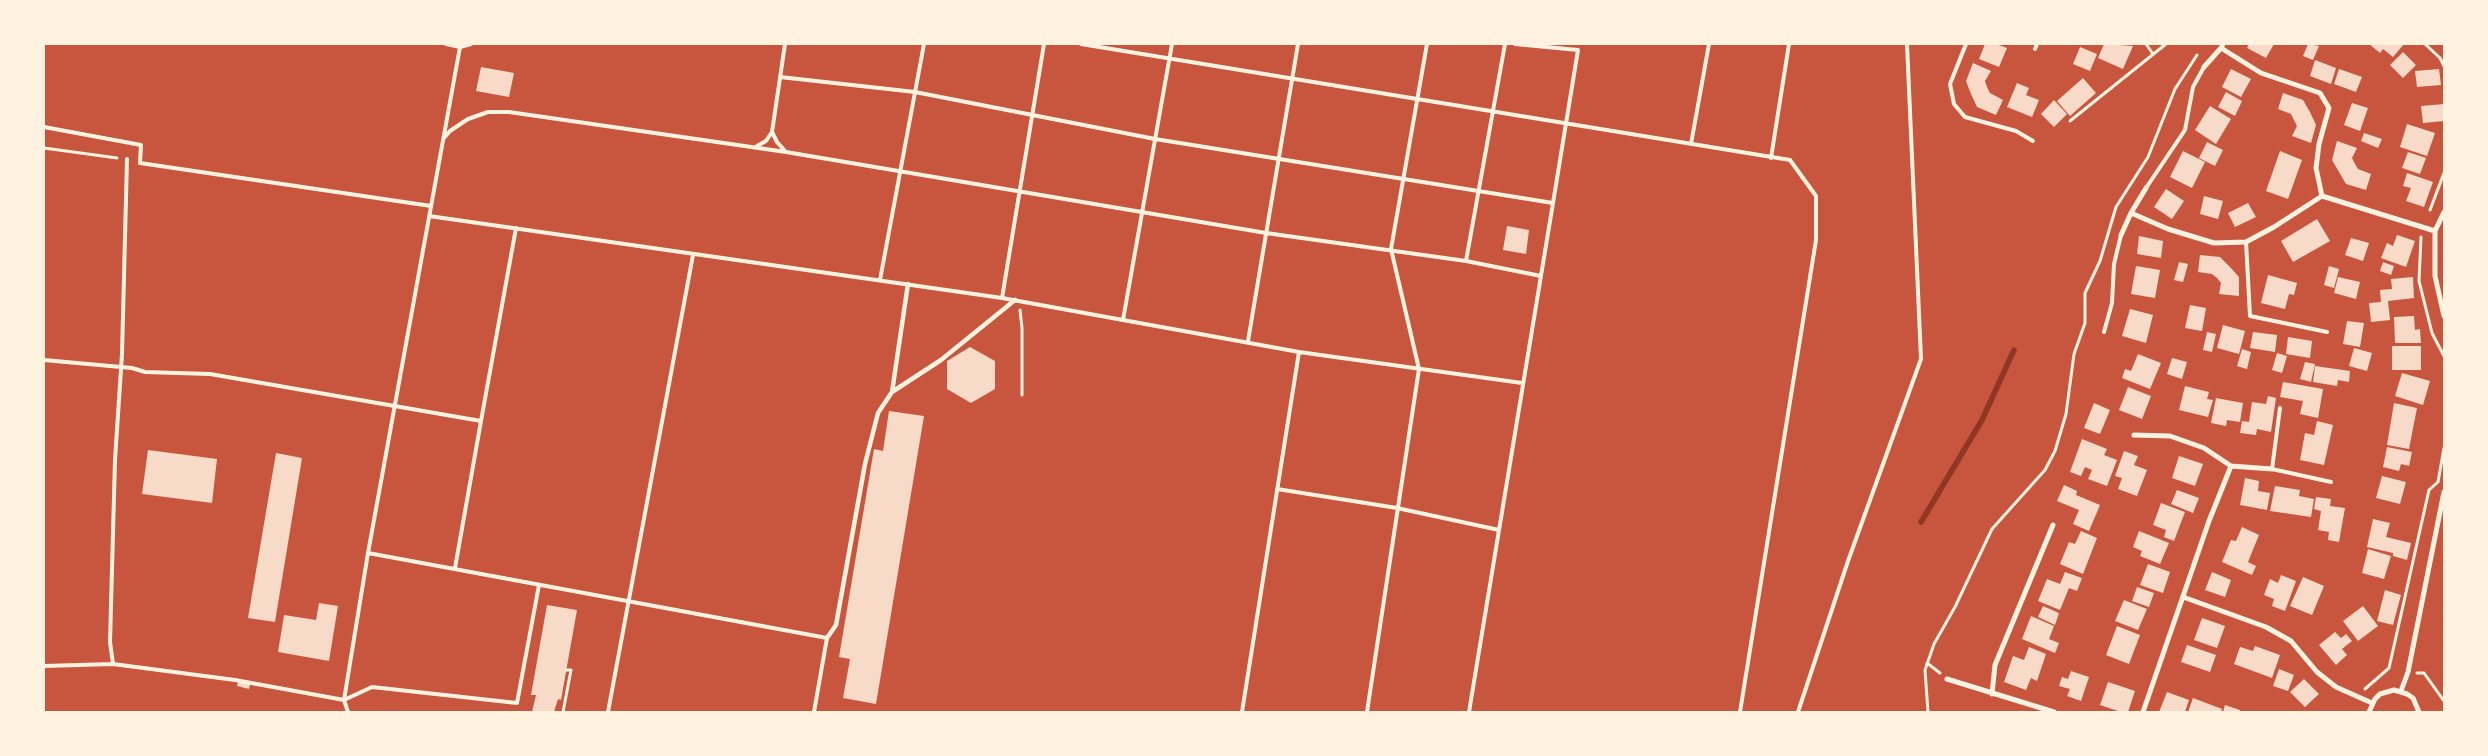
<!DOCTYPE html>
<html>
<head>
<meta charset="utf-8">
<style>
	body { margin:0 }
	#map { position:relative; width:2488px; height:756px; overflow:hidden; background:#c8553d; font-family:"DM Sans",sans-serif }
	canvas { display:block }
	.frame { position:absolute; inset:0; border:45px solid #fff3e0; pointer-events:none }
</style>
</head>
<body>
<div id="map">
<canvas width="2488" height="756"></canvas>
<div class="frame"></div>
</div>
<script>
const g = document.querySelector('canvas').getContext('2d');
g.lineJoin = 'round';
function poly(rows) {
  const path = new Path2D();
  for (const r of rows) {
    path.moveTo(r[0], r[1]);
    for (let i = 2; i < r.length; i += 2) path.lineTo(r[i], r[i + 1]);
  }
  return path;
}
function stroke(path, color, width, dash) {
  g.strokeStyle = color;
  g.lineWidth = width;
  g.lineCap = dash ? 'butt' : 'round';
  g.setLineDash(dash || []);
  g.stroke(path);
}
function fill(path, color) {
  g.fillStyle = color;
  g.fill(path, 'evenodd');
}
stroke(poly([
	[1921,522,1982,420,2014,350]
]), '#8f3625', 5.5);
fill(poly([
	[1985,44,1996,44,2007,48,1999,67,1979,59],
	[2104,44,2133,46,2123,69,2098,58],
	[2249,44,2274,44,2266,58,2247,48],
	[2308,44,2319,46,2313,60,2303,56],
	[2369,44,2404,44,2393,57,2383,49,2380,53],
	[2080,47,2097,54,2090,71,2073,64],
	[2403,52,2416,65,2403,78,2390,65],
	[2315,60,2336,68,2331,84,2310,76],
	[1973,63,1991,71,1985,81,1987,87,1990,93,2003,100,1996,115,1977,107,1971,94,1966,81],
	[481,67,514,73,509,97,476,91],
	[2231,69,2251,79,2241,97,2222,87],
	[2339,69,2362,77,2356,92,2334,84],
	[2439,69,2441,85,2417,87,2415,71],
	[2083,78,2096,93,2070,116,2057,101],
	[2017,83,2029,88,2026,95,2039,100,2032,117,2007,107],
	[2226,92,2242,101,2235,116,2218,107],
	[2283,93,2303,100,2310,112,2316,125,2311,143,2292,136,2297,126,2291,114,2278,109],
	[2054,100,2067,114,2054,127,2041,114],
	[2352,103,2368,108,2360,131,2344,125],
	[2444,104,2444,121,2423,123,2421,106],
	[2210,106,2231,119,2216,144,2195,130],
	[2407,124,2435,133,2427,156,2400,147],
	[2364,133,2382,139,2378,148,2361,141],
	[2337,141,2357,148,2352,158,2355,164,2358,169,2371,174,2366,190,2346,184,2332,160],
	[2207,142,2223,150,2215,166,2199,158],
	[2183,151,2205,162,2192,188,2170,177],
	[2280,151,2302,160,2288,199,2266,191],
	[2408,152,2426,158,2420,174,2402,168],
	[2407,173,2433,182,2424,207,2406,201,2411,188,2403,186],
	[2166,189,2184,201,2172,219,2154,207],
	[2204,196,2223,201,2218,219,2200,214],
	[2248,203,2256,217,2235,227,2228,213],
	[2317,219,2330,241,2293,262,2281,241],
	[1507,226,1529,230,1526,254,1503,250],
	[2397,235,2415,241,2406,267,2381,258,2387,243,2393,246],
	[2139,236,2163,241,2161,258,2137,254],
	[2351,238,2369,243,2363,261,2345,255],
	[2200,255,2220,257,2230,267,2239,277,2239,296,2219,294,2221,283,2217,278,2212,274,2198,272],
	[2179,262,2188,264,2183,282,2174,280],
	[2383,262,2394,266,2391,275,2380,271],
	[2136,266,2160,270,2155,298,2131,294],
	[2329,266,2339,269,2334,288,2324,285],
	[2268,275,2297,283,2294,295,2289,294,2285,309,2261,303],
	[2338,277,2360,282,2356,299,2334,293],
	[2413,277,2414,298,2388,301,2390,320,2371,322,2369,303,2381,302,2380,290,2392,289,2391,279],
	[2190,305,2206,308,2202,331,2185,328],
	[2130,309,2153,315,2146,343,2122,336],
	[2414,316,2415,330,2420,329,2421,343,2395,343,2394,317],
	[2347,321,2364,323,2360,347,2343,344],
	[2223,325,2245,331,2239,354,2217,348],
	[2207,332,2216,334,2212,352,2203,350],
	[2253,332,2277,335,2275,352,2250,348],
	[2288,337,2312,341,2310,358,2286,354],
	[2392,346,2421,346,2421,370,2392,370],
	[970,347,995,361,995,389,971,403,947,389,947,361],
	[2354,348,2372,353,2367,371,2349,366],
	[2242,349,2251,352,2247,369,2237,366],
	[2277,353,2287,356,2282,373,2272,370],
	[2138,354,2161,363,2150,389,2122,378,2125,369,2131,371],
	[2172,358,2187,362,2182,379,2167,374],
	[2305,362,2315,364,2311,382,2300,379],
	[2315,366,2350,371,2349,382,2338,380,2337,386,2313,382],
	[2402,373,2430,381,2423,405,2395,396],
	[2283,382,2323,389,2318,418,2300,414,2303,401,2280,397],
	[2185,386,2209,392,2207,399,2213,400,2208,417,2179,410],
	[2128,387,2151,396,2142,419,2119,410],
	[2268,396,2276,398,2271,432,2257,429,2256,435,2240,433,2242,421,2249,422,2252,402,2266,404],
	[2216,398,2243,403,2240,422,2227,420,2226,426,2211,423],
	[2094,403,2110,410,2100,434,2084,428],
	[2394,403,2417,408,2409,449,2387,445],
	[889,411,924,416,876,704,843,698,850,659,839,657,874,449,883,451],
	[2317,421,2333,425,2324,465,2300,460,2305,433,2314,435],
	[2082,439,2107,449,2104,455,2117,460,2107,486,2088,479,2092,470,2085,467,2081,476,2070,472],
	[2387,447,2412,452,2409,466,2401,464,2399,471,2383,467],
	[148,450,217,459,212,503,142,494],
	[2124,451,2138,456,2134,465,2147,470,2137,496,2118,489,2122,478,2115,476],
	[276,453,302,458,275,622,248,618],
	[2179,456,2203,464,2195,486,2172,478],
	[2382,476,2406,482,2400,504,2376,498],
	[2245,478,2259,481,2258,491,2270,493,2267,510,2240,505],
	[2064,485,2077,491,2076,495,2100,505,2089,531,2073,524,2079,510,2057,501],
	[2275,486,2300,490,2299,496,2314,499,2311,517,2270,511],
	[2177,490,2199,498,2193,513,2171,504],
	[2316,497,2331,499,2330,506,2345,508,2339,542,2328,540,2329,532,2318,530,2321,511,2314,509],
	[2161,503,2185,512,2174,541,2164,537,2166,530,2153,525],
	[2373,519,2390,523,2386,537,2411,543,2407,560,2393,556,2393,553,2367,547],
	[2242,527,2259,535,2248,562,2256,566,2252,575,2222,562,2231,540,2236,541],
	[2081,531,2097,538,2083,574,2060,564,2069,542,2075,544],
	[2139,531,2169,543,2160,564,2140,556,2142,551,2133,547],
	[2368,549,2391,556,2384,579,2362,573],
	[2148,564,2170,572,2163,593,2140,585],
	[2065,572,2082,578,2077,591,2069,588,2060,610,2038,601,2047,579,2060,584],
	[2212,572,2231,580,2225,597,2205,590],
	[2281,575,2296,581,2285,611,2272,606,2274,599,2264,595,2270,579,2278,583],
	[2303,577,2324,586,2312,615,2290,606],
	[2137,587,2154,593,2149,607,2132,601],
	[2385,590,2401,595,2393,625,2377,621],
	[2124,600,2147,609,2138,630,2115,621],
	[319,603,338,606,329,661,278,652,284,615,316,620],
	[547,605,577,610,561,700,558,699,554,712,532,712,536,695,531,695],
	[2043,606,2059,613,2055,625,2038,617],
	[2363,606,2378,626,2358,641,2343,621],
	[2031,616,2054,626,2049,639,2059,643,2055,653,2022,639],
	[2202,618,2225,626,2217,648,2194,640],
	[2117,626,2140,635,2129,664,2106,655],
	[2335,632,2341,638,2346,634,2352,641,2342,649,2347,655,2336,665,2319,645],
	[2187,645,2216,655,2210,672,2181,662],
	[2255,646,2280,655,2272,678,2234,664,2240,647,2253,651],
	[2029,647,2046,654,2037,681,2031,678,2026,690,2004,682,2013,656,2024,660],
	[2279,669,2294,675,2288,691,2273,686],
	[2071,671,2089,677,2081,701,2067,696,2070,689,2059,686,2062,677,2068,679],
	[2304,679,2319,694,2305,707,2290,692],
	[238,682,250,684,249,689,237,686],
	[2108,682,2135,691,2128,712,2121,712,2100,705],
	[2167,692,2189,700,2185,712,2159,712],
	[2193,698,2222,709,2221,712,2188,712],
	[2225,705,2240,710,2239,712,2223,712]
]), '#f7dbc8');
stroke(poly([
	[2146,44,2153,54],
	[2425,44,2440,58,2444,66],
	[2070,121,2166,44],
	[44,148,117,158],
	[2430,210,2444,173],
	[2421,237,2419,281,2432,333,2444,356],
	[1020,310,1022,328,1022,395],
	[1927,663,1940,673],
	[2417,673,2424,673,2444,701],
	[2365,689,2389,668,2429,490,2438,482,2444,448],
	[563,712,571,670,566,670],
	[1928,712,1925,670,1934,644,1955,607,1992,529,2045,470,2055,451,2066,414,2074,354,2085,323,2085,293,2100,261,2116,207,2148,157,2175,89,2197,55]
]), '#fff3e0', 3);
stroke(poly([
	[446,44,460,47,471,44],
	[785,44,772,132,777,142,786,152,1266,233,1466,261,1505,44],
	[1081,44,1790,160,1816,196,1816,240,1740,712],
	[1966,44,1950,84,1954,104,1965,117,2016,131,2033,141],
	[2035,49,2037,44],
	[780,77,915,92,1155,139,1553,203,1578,50,1515,44],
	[44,127,141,145,140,163,431,206],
	[444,138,450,131,468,119,488,112,509,112,786,152],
	[1691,144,1709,44],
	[757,146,766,141,772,132],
	[1771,158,1789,44],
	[2146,188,2185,130,2193,87,2204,67],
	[429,216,1002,298,1299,352,1522,383],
	[2246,242,2250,316,2327,332],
	[1466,261,1541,276],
	[880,280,924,44],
	[1002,298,1044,44],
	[1123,320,1172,44],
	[2104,332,2112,303,2114,264,2121,235],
	[1248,341,1298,44],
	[44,360,132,368,145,372,210,374,481,421,455,568],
	[2280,408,2272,469,2331,482],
	[481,421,516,228],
	[1277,489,1397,508,1499,530],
	[368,553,827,638,814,712],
	[113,664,110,642,115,460,122,354,127,159],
	[44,666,113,664,235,680,344,700,372,687,517,703,539,585],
	[348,712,344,700,368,553,460,47],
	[608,712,693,255],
	[1242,712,1299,352],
	[1367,712,1419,369,1391,249,1427,44],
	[1469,712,1553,203],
	[1798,712,1848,561,1921,359,1907,44]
]), '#fff3e0', 4);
stroke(poly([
	[892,392,908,284],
	[827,638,836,625,865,464,878,413,892,392,941,360,1015,300]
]), '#fff3e0', 4.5);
stroke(poly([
	[2223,44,2221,48,2261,73,2320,93,2329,108,2319,144,2316,168,2322,196,2435,231],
	[2204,67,2221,48],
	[2444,212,2435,231,2435,276,2444,316],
	[2131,213,2146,188],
	[2121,235,2131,213,2168,229,2214,243,2246,242,2274,227,2322,196],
	[2134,435,2170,436,2204,448,2231,466,2272,469],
	[2183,597,2266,627,2291,641,2317,672,2336,687,2372,703],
	[1947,679,2054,712],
	[2401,691,2408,672,2444,492],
	[1992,694,1995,665,2053,525],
	[2143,712,2209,521,2231,466],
	[2369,712,2375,699,2380,694,2394,690,2407,694,2413,698,2419,712]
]), '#fff3e0', 5);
</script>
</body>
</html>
